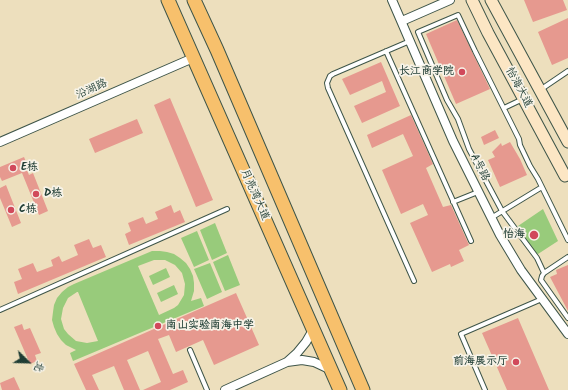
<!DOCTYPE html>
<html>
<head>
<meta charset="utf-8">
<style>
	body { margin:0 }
	#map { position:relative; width:568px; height:390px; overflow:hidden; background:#eddfbd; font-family:Kalam,"LXGW WenKai TC",sans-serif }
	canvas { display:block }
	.north { position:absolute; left:8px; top:342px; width:40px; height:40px; -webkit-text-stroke:3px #f7f3e8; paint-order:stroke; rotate:113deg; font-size:11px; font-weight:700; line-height:16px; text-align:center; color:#1f3d34 }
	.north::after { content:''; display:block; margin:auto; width:14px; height:18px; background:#1f3d34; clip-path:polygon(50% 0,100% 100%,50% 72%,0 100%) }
</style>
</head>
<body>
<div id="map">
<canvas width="568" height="390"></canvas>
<div class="north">北</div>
</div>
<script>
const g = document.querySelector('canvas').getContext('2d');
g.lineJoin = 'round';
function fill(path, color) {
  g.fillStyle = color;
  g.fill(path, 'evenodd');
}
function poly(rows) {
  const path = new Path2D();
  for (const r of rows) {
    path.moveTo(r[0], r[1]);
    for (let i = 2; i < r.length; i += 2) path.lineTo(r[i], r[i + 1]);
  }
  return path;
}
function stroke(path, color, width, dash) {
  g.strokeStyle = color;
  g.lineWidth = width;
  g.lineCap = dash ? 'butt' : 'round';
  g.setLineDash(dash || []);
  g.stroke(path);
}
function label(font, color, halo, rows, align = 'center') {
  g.font = font + ' Kalam,"LXGW WenKai TC",sans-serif';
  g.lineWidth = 3.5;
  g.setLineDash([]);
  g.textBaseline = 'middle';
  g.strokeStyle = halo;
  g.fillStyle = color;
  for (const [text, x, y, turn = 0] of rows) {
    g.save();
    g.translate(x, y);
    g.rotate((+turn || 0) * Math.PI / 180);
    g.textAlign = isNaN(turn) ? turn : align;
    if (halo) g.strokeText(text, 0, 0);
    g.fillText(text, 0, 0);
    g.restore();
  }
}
fill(poly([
	[543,209,558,241,538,254,536,253,518,228,518,226],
	[215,223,227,253,212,260,200,230],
	[197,231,209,260,194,267,181,238],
	[152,251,160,251,167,252,174,254,180,258,186,263,190,269,193,276,194,283,194,291,191,301,201,298,204,306,73,361,70,353,76,350,66,345,61,340,57,334,54,327,52,320,53,312,54,305,57,298,62,292,68,287,74,284],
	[154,260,165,260,175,265,182,273,185,284,184,295,178,305,174,308,159,315,138,266],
	[77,292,78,292,98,341,87,343,76,341,68,334,64,329,61,319,63,308,68,298],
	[228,255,240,285,225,291,213,262],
	[210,263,222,292,207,299,194,269],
	[166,268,170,277,153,285,149,276],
	[174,285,178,294,161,302,157,293]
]), '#98cb7b');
fill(poly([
	[524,0,563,0,567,10,533,22],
	[568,18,568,58,552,65,538,32],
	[457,20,490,89,456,104,426,34],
	[381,62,400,106,362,123,354,106,386,92,382,81,350,95,342,79],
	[170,98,213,200,196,207,154,105],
	[411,115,433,164,426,168,443,207,451,205,469,245,459,250,464,261,451,267,450,264,432,272,410,223,428,215,423,204,401,214,382,170,413,156,403,134,372,148,367,135],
	[137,119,143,133,95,153,89,139],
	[495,130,499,138,484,145,481,137],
	[510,142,520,159,527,175,500,187,488,160,495,157,492,152,501,143,502,146],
	[24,157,27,164,25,165,29,175,33,173,48,211,39,215,22,173,2,181,0,177,0,167],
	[6,185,21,223,12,227,0,198,0,188],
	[171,205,174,213,180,210,185,222,129,245,125,234,131,231,128,223,143,217,146,224,158,219,155,212],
	[89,239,93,248,101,245,106,257,18,294,14,282,22,279,18,269,33,263,37,272,53,266,51,260,59,256,62,262,78,255,74,245],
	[568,265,568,311,550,277,557,274,556,270],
	[236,293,259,345,214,365,203,340,176,352,169,335,158,339,173,374,183,370,188,382,170,390,143,390,161,382,148,351,127,360,140,390,124,390,114,366,92,375,99,390,86,390,74,364],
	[518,318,549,390,507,390,482,333],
	[22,324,24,330,30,328,41,353,35,355,37,361,30,364,14,327],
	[14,377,20,390,2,390,0,383]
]), '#e6998f');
const lane = poly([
	[410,41,333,74,330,76,327,83,328,88,414,281],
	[386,51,471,241],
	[540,90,568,71],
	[504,108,523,99],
	[453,202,478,192],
	[491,218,542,187],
	[568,257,544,273,542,276,541,280,568,318],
	[544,273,537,258,502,211,469,149,458,119,447,100,418,32,458,15,475,51,519,139,520,145,530,166,538,179,568,240],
	[0,310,227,209],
	[190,350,207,390],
	[485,390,461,334,542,299]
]);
const street = poly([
	[392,0,453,141,500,235,521,270,568,334],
	[402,21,450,0],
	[0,142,193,58],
	[313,330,306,342,297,353,287,362,302,360,314,362,331,370],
	[225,390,287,362]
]);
const secondary = poly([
	[472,0,488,33,565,176],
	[491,0,568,142]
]);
const primary = poly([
	[168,0,340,390],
	[194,0,217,50,363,390]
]);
stroke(lane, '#3e5549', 6);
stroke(street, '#3e5549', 10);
stroke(secondary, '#3e5549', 13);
stroke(primary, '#3e5549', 15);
stroke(lane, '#fff', 4);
stroke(street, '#fff', 8);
stroke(secondary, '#fce6c4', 11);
stroke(primary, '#f7c06c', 13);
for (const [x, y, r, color] of [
	[462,72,4,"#d1495b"],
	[13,168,4,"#d1495b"],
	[36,194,4,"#d1495b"],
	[11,210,4,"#d1495b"],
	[534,235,5,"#d1495b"],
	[158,326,4,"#d1495b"],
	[516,362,4,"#d1495b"]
]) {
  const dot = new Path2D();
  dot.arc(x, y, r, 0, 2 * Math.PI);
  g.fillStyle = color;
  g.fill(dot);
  stroke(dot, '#f7f3e8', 1.5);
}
label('bold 11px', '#1f3d34', '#f7f3e8', [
	["长江商学院",454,72,"right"],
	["E栋",21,168],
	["D栋",44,194],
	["C栋",19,210],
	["怡海",525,235,"right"],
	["南山实验南海中学",166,326],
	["前海展示厅",508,362,"right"]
], 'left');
label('11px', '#1f3d34', '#f7f3e8', [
	["怡海大道",518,88,62],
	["沿湖路",92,90,-24],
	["A号路",479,168,63],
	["月亮湾大道",254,195,66]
]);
</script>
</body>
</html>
